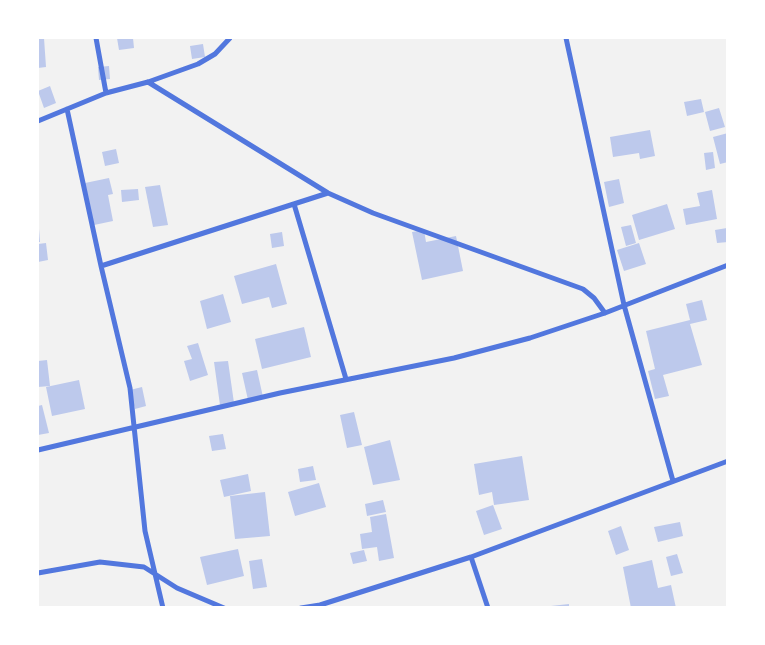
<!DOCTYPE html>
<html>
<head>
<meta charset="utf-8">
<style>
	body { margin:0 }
	#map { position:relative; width:765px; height:645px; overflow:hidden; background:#f2f2f2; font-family:Poppins,sans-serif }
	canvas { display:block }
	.frame { position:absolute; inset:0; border:39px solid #fff; pointer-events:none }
</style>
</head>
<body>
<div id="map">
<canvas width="765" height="645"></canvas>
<div class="frame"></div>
</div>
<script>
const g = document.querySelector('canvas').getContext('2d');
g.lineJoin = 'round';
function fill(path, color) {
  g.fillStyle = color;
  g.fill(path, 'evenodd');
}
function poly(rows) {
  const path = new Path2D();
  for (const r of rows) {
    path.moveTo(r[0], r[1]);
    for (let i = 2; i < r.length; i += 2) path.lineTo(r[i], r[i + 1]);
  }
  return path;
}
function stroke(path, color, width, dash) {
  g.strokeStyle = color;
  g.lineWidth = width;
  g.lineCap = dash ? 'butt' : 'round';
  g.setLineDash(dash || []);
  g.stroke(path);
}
fill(poly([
	[38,38,44,38,46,67,38,68],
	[117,38,133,38,134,48,119,50],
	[203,44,205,57,192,59,190,46],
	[109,66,110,79,99,80,98,67],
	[50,86,56,103,44,108,38,91],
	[701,99,704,112,687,116,684,102],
	[719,108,725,127,710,131,705,112],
	[650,130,655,156,640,159,639,153,613,157,610,137],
	[728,133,728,162,720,164,713,137],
	[116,149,119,163,105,166,102,152],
	[713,152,715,168,706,170,704,153],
	[109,178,113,194,108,195,113,221,94,225,85,183],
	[619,179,624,203,609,207,604,182],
	[160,185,168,225,153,227,145,187],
	[138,189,139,200,122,202,121,190],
	[712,190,717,219,686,225,683,209,700,206,697,193],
	[667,204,675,229,639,240,632,215],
	[631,225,636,243,626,246,621,227],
	[727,228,728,242,717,243,715,230],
	[38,229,39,229,40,242,38,242],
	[424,230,426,242,456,236,463,271,422,280,412,232],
	[282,232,284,246,272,248,270,234],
	[46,243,48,260,38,262,38,244],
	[639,243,646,264,624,271,617,250],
	[276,264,287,304,272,308,269,297,242,304,234,276],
	[223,294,231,322,207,329,200,301],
	[702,300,707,320,690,324,702,365,663,375,669,396,655,399,648,371,655,369,646,331,690,320,686,304],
	[304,327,311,357,262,369,255,339],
	[198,343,208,375,190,381,184,361,192,359,187,346],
	[47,360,50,386,38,387,38,361],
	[228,361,234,403,220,405,214,362],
	[257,370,263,397,248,400,242,373],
	[79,380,85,409,52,416,46,387],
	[142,387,146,406,135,409,130,390],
	[42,405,49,433,38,435,38,406],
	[354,412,362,445,347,448,340,415],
	[223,434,226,449,212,451,209,436],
	[390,440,400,480,373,485,364,447],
	[522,456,529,500,494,505,492,492,479,495,474,464],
	[313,466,316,480,300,482,298,469],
	[248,474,251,491,224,497,220,480],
	[319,483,326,507,295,516,288,492],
	[265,492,270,536,235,539,230,496],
	[383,500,386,512,367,516,365,504],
	[493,505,502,529,484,535,476,511],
	[386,514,394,558,379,561,377,547,362,549,360,534,372,532,370,517],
	[680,522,683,536,658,542,654,527],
	[621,526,629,550,616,555,608,531],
	[238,549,244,576,207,585,200,557],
	[364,550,367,561,353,564,350,553],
	[677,554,683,573,671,576,666,557],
	[262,559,267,587,253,589,249,561],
	[652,560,658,588,671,585,676,608,631,608,623,567],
	[569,604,569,608,552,608,551,606]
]), '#bdc9ec');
stroke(poly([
	[96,38,106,93],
	[566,38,624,305,673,481],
	[148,82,328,193,373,213,583,289,594,298,605,313],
	[67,109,101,266,130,388,145,531,163,608],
	[38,121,106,93,148,82,198,64,215,54,230,38],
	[294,204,346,379],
	[101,266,328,193],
	[38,450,280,393,454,358,530,338,605,313,728,265],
	[471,557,488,608],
	[38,573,100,562,144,567,177,588,224,608],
	[301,608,320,605,471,557,728,461]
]), '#5277de', 5);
</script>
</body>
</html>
